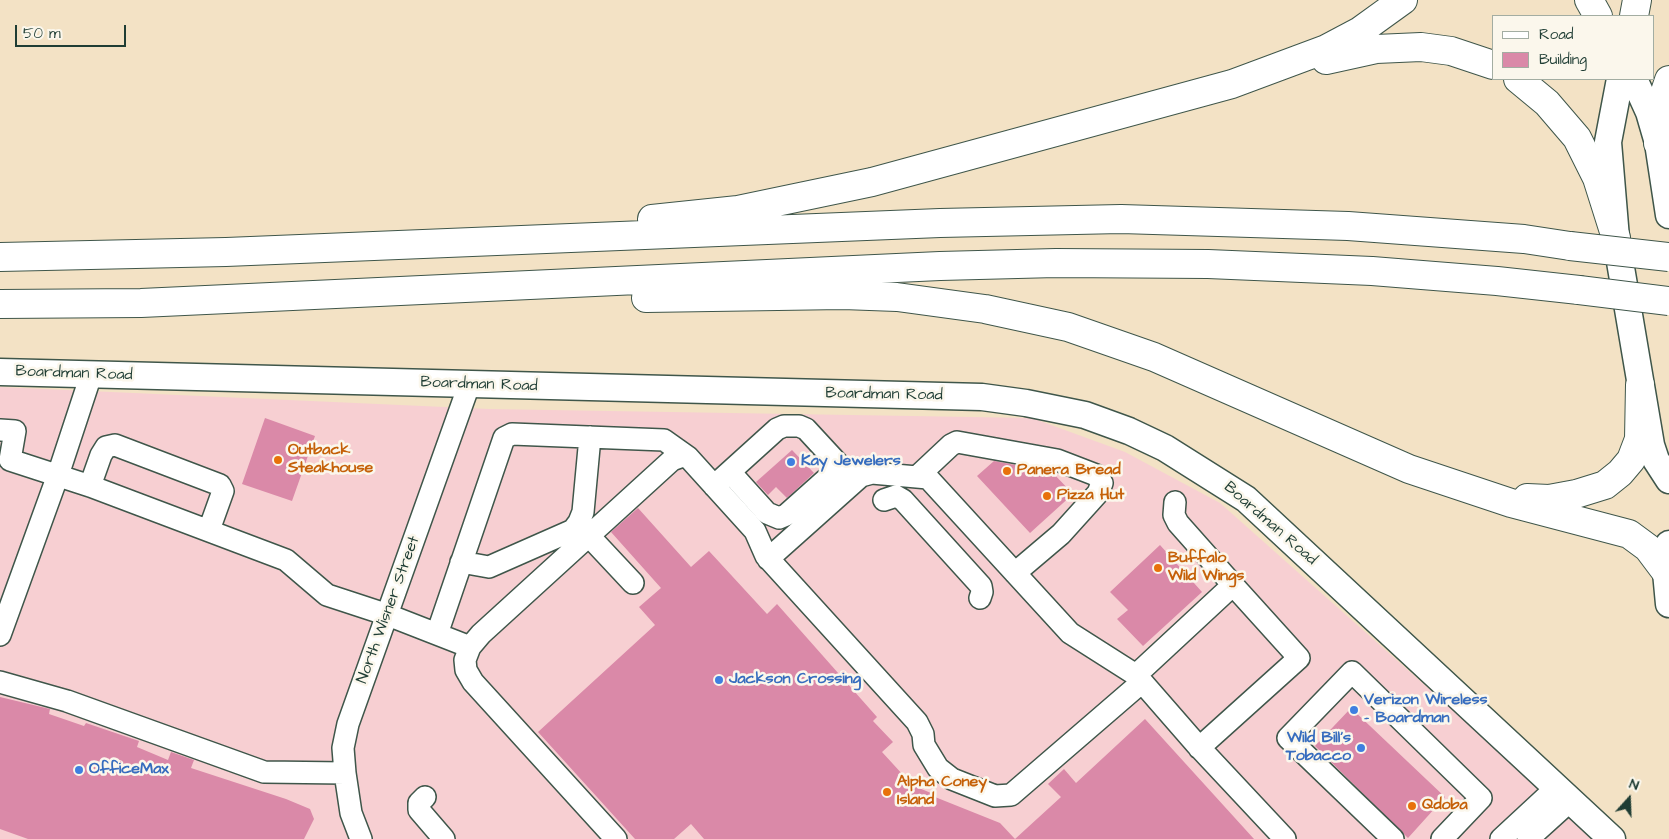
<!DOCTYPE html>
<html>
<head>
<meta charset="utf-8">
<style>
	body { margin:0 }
	#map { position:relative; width:1669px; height:839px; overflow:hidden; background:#f3e2c5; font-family:"Architects Daughter",sans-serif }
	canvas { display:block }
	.legend { position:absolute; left:1492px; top:15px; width:162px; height:65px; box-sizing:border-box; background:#fbf7ec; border:1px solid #a3ada2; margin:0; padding:6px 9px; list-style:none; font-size:15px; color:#1f3d34 }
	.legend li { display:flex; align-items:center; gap:10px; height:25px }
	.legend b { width:25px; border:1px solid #a3ada2 }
	.north { position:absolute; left:1604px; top:774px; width:50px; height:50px; -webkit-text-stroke:4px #fbf7ec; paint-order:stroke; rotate:20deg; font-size:14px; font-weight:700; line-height:20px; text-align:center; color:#1f3d34 }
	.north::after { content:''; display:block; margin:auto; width:18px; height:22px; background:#1f3d34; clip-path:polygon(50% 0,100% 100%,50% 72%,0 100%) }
	.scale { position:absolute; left:15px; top:25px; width:111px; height:22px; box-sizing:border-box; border:2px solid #1f3d34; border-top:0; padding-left:6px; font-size:15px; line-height:18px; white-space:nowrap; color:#1f3d34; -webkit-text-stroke:4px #fbf7ec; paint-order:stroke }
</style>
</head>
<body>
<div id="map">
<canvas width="1669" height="839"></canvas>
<ul class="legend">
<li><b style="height:6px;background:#fff"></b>Road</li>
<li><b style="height:14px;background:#da89a8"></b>Building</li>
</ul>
<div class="north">N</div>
<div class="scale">50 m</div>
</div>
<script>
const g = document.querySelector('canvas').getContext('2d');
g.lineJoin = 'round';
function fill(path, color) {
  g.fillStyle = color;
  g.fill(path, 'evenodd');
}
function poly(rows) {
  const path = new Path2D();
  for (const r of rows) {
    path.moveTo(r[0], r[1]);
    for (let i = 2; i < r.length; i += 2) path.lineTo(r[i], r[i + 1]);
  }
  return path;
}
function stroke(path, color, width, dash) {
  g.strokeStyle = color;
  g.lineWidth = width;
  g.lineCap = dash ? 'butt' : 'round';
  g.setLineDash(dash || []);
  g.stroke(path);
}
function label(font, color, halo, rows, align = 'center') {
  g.font = font + ' "Architects Daughter",sans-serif';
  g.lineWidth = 5;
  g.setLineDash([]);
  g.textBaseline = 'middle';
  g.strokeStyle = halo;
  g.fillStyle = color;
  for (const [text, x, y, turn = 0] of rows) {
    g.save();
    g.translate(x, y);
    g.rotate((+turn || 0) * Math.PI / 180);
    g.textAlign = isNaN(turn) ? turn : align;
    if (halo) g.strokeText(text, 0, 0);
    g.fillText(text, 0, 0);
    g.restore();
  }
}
fill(poly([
	[0,387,489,409,1032,418,1125,452,1220,503,1598,839,0,839]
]), '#f7cfd2');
fill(poly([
	[265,418,315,436,292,501,242,484],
	[792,450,814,473,787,498,776,487,768,495,756,482],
	[994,461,1052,472,1073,494,1030,533,977,476],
	[638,508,691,567,709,551,767,614,777,604,877,717,873,721,893,742,882,752,904,776,907,783,931,793,930,795,1000,823,1015,839,1061,797,1048,784,1064,769,1076,783,1145,719,1254,839,704,839,691,824,674,839,635,839,538,732,655,625,639,607,661,588,611,532],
	[1160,545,1202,592,1143,646,1117,619,1128,610,1110,592],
	[0,697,50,709,49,714,84,726,86,723,139,741,137,747,168,760,171,752,194,760,191,768,286,799,310,809,314,819,304,839,28,839,0,829],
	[1351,708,1445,797,1408,838,1315,746]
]), '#da89a8');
const minor = poly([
	[0,430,15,431,10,460,90,486,286,560,327,595,388,615,470,647],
	[730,472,767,513,779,518,786,515,841,466],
	[919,475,951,445,957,442,1057,460,1096,475,1102,483,1098,493,1061,534,1015,573],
	[90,486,101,455,106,447,115,445,220,485,223,491,209,530],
	[714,486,777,429,784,426,799,426,806,429,854,481],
	[884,500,896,496,903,500,981,586,982,592,980,598],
	[589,536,633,583],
	[768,559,861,476,872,473,928,478,1070,633,1136,675,1197,745,1285,839],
	[461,562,489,567,573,530,579,522,583,512,590,437],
	[437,634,504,438,512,434,664,440,688,457,755,531,766,556,917,722,923,734,924,745,938,768,952,779,995,796,1011,795,1142,682],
	[0,635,58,475,91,375],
	[1136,675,1233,585,1178,523,1174,515,1175,502],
	[0,682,67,701,264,772,345,773],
	[1199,748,1299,658,1233,585],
	[425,797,419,803,419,810,444,839],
	[361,839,351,813,345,773,343,748,348,724,469,385],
	[616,839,473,682,466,670,465,660,470,647,481,634,672,460,683,456],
	[1393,839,1288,738,1352,672,1481,798,1442,839],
	[1501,839,1556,788],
	[1528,839,1570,801]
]);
const major = poly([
	[1620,79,1608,142,1616,238,1651,445,1656,460,1669,480],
	[1634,79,1649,112,1658,143,1669,215],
	[0,372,982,397,1026,403,1085,415,1129,431,1165,448,1246,499,1612,839],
	[1669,544,1666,572,1669,604]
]);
const highway = poly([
	[1589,0,1598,16],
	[1634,16,1637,0],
	[1326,60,1376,49,1421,47,1451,51,1493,65],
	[1518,79,1547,103,1577,138,1597,178,1616,238],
	[1658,143,1661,104,1669,80],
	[652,219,738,210,872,182,1232,84,1326,49,1360,31,1403,0],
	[0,257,226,252,940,223,1121,219,1348,226,1524,239,1570,246],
	[646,298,843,295,897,297,985,309,1068,327,1154,357,1409,469,1511,503,1629,534,1648,548,1666,572],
	[0,304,141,303,940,266,1056,263,1208,264,1372,271,1497,281,1579,290],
	[1527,498,1549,499,1576,494,1605,485,1620,473,1631,460,1639,439,1640,385]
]);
stroke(minor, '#3f564a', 24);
stroke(major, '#3f564a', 29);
stroke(highway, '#3f564a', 30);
stroke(minor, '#fff', 21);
stroke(major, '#fff', 26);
stroke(highway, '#fff', 28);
const highwayBridge = poly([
	[1570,246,1669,257],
	[1579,290,1669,301]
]);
stroke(highwayBridge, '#3f564a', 30, []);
stroke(highwayBridge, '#fff', 28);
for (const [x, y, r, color] of [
	[278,460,5,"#e8710a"],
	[791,462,5,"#3f7fe0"],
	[1007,471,5,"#e8710a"],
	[1047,496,5,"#e8710a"],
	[1158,568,5,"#e8710a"],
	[719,680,5,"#3f7fe0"],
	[1354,710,5,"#3f7fe0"],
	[1361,748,5,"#3f7fe0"],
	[79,770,5,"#3f7fe0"],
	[887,792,5,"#e8710a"],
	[1412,806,5,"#e8710a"]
]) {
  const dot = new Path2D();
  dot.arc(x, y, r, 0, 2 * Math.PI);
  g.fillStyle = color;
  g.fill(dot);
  stroke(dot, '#fbf7ec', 2);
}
label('16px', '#1f3d34', '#fbf7ec', [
	["Boardman Road",74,374,2],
	["Boardman Road",479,385,2],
	["Boardman Road",884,395,1],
	["Boardman Road",1270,524,41],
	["North Wisner Street",389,610,-70]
]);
label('bold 16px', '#c56008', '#fbf7ec', [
	["Outback",288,451],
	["Steakhouse",288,469],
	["Panera Bread",1017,471],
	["Pizza Hut",1057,496],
	["Buffalo",1168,559],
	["Wild Wings",1168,577],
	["Alpha Coney",897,783],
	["Island",897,801],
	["Qdoba",1422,806]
], 'left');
label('bold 16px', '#366cbe', '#fbf7ec', [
	["Kay Jewelers",801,462],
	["Jackson Crossing",729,680],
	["Verizon Wireless",1364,701],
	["- Boardman",1364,719],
	["Wild Bill's",1351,739,"right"],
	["Tobacco",1351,757,"right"],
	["OfficeMax",89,770]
], 'left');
</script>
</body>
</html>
